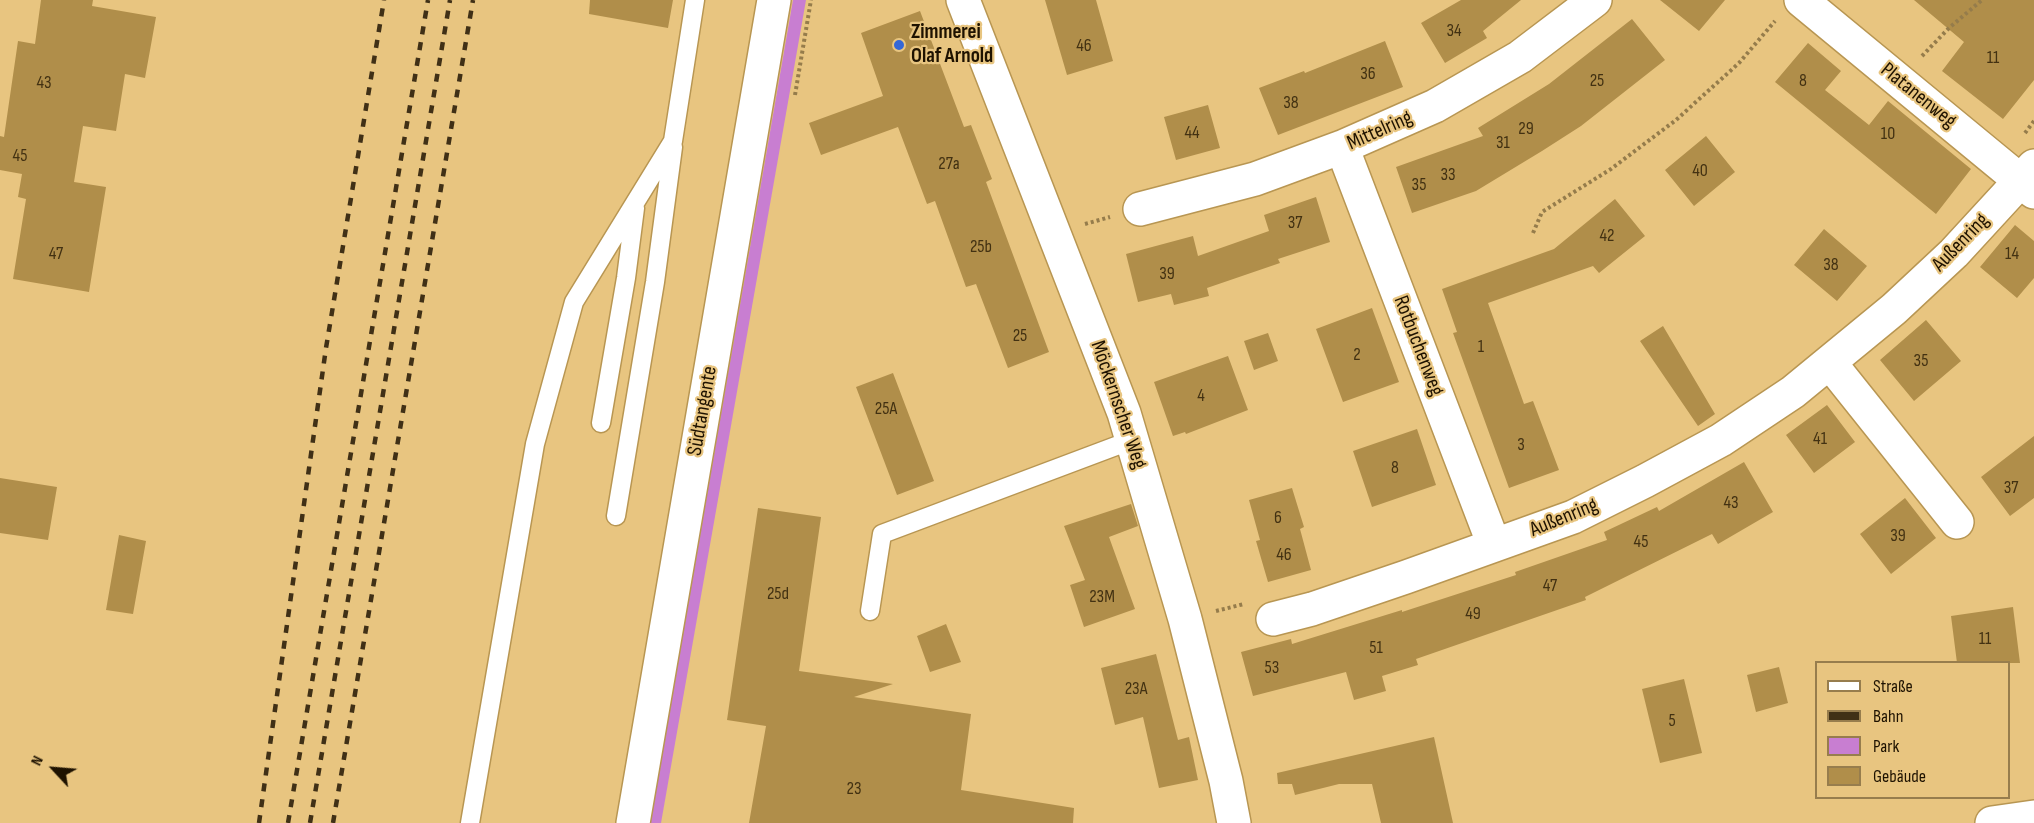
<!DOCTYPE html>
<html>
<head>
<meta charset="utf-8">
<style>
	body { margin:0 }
	#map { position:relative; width:2034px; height:823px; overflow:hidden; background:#e8c580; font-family:"Sofia Sans Condensed",sans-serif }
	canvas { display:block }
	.legend { position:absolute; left:1815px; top:661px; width:195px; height:138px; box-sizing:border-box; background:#e8c580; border:2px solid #977d4d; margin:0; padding:8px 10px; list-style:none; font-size:18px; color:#1e1200 }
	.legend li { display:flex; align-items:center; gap:12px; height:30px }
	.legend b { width:30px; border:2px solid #977d4d }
	.north { position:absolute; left:24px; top:739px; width:60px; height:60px; -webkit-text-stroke:4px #e8c580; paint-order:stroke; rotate:296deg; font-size:16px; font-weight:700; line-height:24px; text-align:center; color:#1e1200 }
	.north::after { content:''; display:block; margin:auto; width:21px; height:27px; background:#1e1200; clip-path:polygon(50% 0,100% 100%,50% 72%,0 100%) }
</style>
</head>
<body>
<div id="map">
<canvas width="2034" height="823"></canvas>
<ul class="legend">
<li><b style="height:8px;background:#fff"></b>Straße</li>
<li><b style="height:8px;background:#403016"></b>Bahn</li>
<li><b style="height:16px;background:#c87ed1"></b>Park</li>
<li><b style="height:16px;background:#b08e4a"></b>Gebäude</li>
</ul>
<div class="north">N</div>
</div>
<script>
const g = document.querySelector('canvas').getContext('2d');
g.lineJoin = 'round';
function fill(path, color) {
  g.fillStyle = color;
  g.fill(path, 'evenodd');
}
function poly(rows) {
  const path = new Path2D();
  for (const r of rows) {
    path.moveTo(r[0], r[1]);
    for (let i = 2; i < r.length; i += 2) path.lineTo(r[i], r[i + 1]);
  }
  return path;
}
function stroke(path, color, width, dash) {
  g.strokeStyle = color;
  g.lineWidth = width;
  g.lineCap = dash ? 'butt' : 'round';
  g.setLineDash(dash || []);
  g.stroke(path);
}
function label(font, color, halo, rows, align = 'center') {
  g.font = font + ' "Sofia Sans Condensed",sans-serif';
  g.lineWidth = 4.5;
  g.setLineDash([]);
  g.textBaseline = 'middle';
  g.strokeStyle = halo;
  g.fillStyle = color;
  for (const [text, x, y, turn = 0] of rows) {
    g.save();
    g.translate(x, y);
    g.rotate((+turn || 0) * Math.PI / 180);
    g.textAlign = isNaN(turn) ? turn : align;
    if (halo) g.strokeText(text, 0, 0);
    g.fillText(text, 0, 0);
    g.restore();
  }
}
fill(poly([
	[793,0,806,0,661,823,650,823]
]), '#c87ed1');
fill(poly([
	[41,0,93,0,92,6,156,17,145,78,125,74,116,131,83,126,74,182,106,187,89,292,13,279,26,199,18,197,22,174,0,170,0,136,4,137,18,41,35,44],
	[590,0,673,0,668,28,589,14],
	[1045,0,1096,0,1113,61,1067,75],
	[1461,0,1521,0,1483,31,1487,38,1445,63,1421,23],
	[1660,0,1725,0,1699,31],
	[1914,0,2034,0,2034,80,2003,119,1942,71,1964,42],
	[920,11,964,127,971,125,992,179,986,182,1049,352,1008,368,976,284,966,287,935,201,927,204,898,127,821,155,809,123,883,96,861,33],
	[1632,19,1665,60,1581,126,1542,151,1476,191,1412,213,1396,167,1483,136,1478,128,1549,84],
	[1385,41,1403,87,1278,135,1259,88,1304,71,1305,73],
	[1808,43,1841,71,1825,90,1869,125,1888,101,1971,169,1936,214,1775,82],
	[1208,105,1220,148,1176,160,1164,117],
	[1706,136,1735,172,1694,206,1665,170],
	[1316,197,1330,242,1278,259,1280,263,1207,288,1209,296,1174,305,1171,294,1138,302,1126,254,1193,236,1198,256,1269,231,1264,215],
	[1615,199,1645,236,1599,273,1593,266,1488,303,1524,404,1533,401,1559,470,1509,488,1453,333,1457,332,1442,289,1554,249],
	[2015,225,2034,241,2034,278,2017,298,1980,267],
	[1824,229,1867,266,1837,301,1794,265],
	[1372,308,1399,382,1343,402,1316,329],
	[1926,320,1961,361,1914,401,1880,360],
	[1663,326,1715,414,1698,426,1640,341],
	[1268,333,1278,361,1254,370,1244,341],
	[1228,356,1248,410,1186,434,1185,432,1173,436,1154,382],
	[893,373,934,481,897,495,856,387],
	[1827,405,1855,442,1814,473,1786,435],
	[1417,429,1436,485,1372,507,1353,451],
	[2034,436,2034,498,2010,516,1981,477],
	[1744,462,1773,512,1718,544,1712,534,1585,597,1586,600,1416,659,1418,665,1382,676,1386,691,1354,700,1346,672,1253,696,1241,652,1291,639,1292,644,1402,610,1402,612,1516,575,1515,572,1607,540,1604,532,1657,507,1659,511],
	[0,478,57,487,48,540,0,533],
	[1292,488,1304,527,1300,529,1311,570,1268,582,1256,541,1260,540,1249,500],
	[1905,498,1936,538,1891,574,1860,534],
	[1131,504,1138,526,1109,537,1135,609,1084,627,1070,585,1085,580,1064,526],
	[758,508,821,517,799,671,893,684,854,697,971,714,961,790,1074,808,1073,823,749,823,766,726,727,720],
	[119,535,146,541,133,614,106,610],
	[2013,607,2020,663,1957,663,1951,616],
	[946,624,961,662,930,672,917,636],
	[1156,654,1178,740,1189,737,1198,780,1159,788,1143,717,1115,725,1101,668],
	[1779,667,1788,703,1756,712,1747,675],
	[1684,679,1702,753,1660,763,1642,689],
	[1434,737,1453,823,1381,823,1372,784,1339,784,1295,795,1292,784,1278,784,1277,773]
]), '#b08e4a');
const lane = poly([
	[601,423,626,278,635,208],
	[616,516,655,282,673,147],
	[870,611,882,534,1132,440],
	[470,823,535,444,574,302,673,141,695,0]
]);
const street = poly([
	[963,0,1124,413,1185,619,1226,781,1234,823],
	[1801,0,2034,192],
	[1342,147,1494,545],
	[1140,209,1255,179,1342,147,1435,106,1520,57,1595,0],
	[1830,363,1957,522],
	[1273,619,1312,609,1406,577,1573,517,1645,481,1721,440,1793,392,1894,309,1954,253,2034,166],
	[1992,823,2034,817]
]);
const secondary = poly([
	[633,823,774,0]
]);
stroke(lane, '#b89652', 21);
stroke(street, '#b89652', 36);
stroke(secondary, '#b89652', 36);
stroke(poly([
	[1922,56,1949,28,1982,0],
	[795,95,811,0],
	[2025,133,2034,121],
	[1085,224,1110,217],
	[1533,233,1542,212,1611,169,1676,120,1739,63,1775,21],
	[1216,611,1244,604]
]), '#957c4b', 4, [3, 3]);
stroke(lane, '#fff', 18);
stroke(street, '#fff', 33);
stroke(secondary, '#fff', 33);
stroke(poly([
	[259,823,326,348,384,0],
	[288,823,428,0],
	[310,823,450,0],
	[333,823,473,0]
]), '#403016', 4.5, [8, 8]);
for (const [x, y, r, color] of [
	[899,45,6,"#3467d6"]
]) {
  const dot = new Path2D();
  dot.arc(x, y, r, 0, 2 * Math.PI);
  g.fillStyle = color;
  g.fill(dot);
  stroke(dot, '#e8c580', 2);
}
label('18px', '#423112', null, [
	["34",1454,31],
	["46",1084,46],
	["11",1993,58],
	["36",1368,74],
	["25",1597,81],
	["8",1803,81],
	["43",44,83],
	["38",1291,103],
	["29",1526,129],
	["44",1192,133],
	["10",1888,134],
	["31",1503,143],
	["45",20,156],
	["27a",949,164],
	["40",1700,171],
	["33",1448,175],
	["35",1419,185],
	["37",1295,223],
	["42",1607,236],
	["25b",981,247],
	["47",56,254],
	["14",2012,254],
	["38",1831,265],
	["39",1167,274],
	["25",1020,336],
	["1",1481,347],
	["2",1357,355],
	["35",1921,361],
	["4",1201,396],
	["25A",886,409],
	["41",1820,439],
	["3",1521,445],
	["8",1395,468],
	["37",2011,488],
	["43",1731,503],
	["6",1278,518],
	["39",1898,536],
	["45",1641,542],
	["46",1284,555],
	["47",1550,586],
	["25d",778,594],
	["23M",1102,597],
	["49",1473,614],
	["11",1985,639],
	["51",1376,648],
	["53",1272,668],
	["23A",1136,689],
	["5",1672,721],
	["23",854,789]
]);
label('bold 21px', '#1e1200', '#e8c580', [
	["Zimmerei",911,33],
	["Olaf Arnold",911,57]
], 'left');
label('21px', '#1e1200', '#e8c580', [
	["Platanenweg",1918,96,39],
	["Mittelring",1380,131,-24],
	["Außenring",1961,243,-46],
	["Rotbuchenweg",1418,346,69],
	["Möckernscher Weg",1118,405,71],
	["Südtangente",703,411,-80],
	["Außenring",1564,518,-22]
]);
</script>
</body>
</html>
